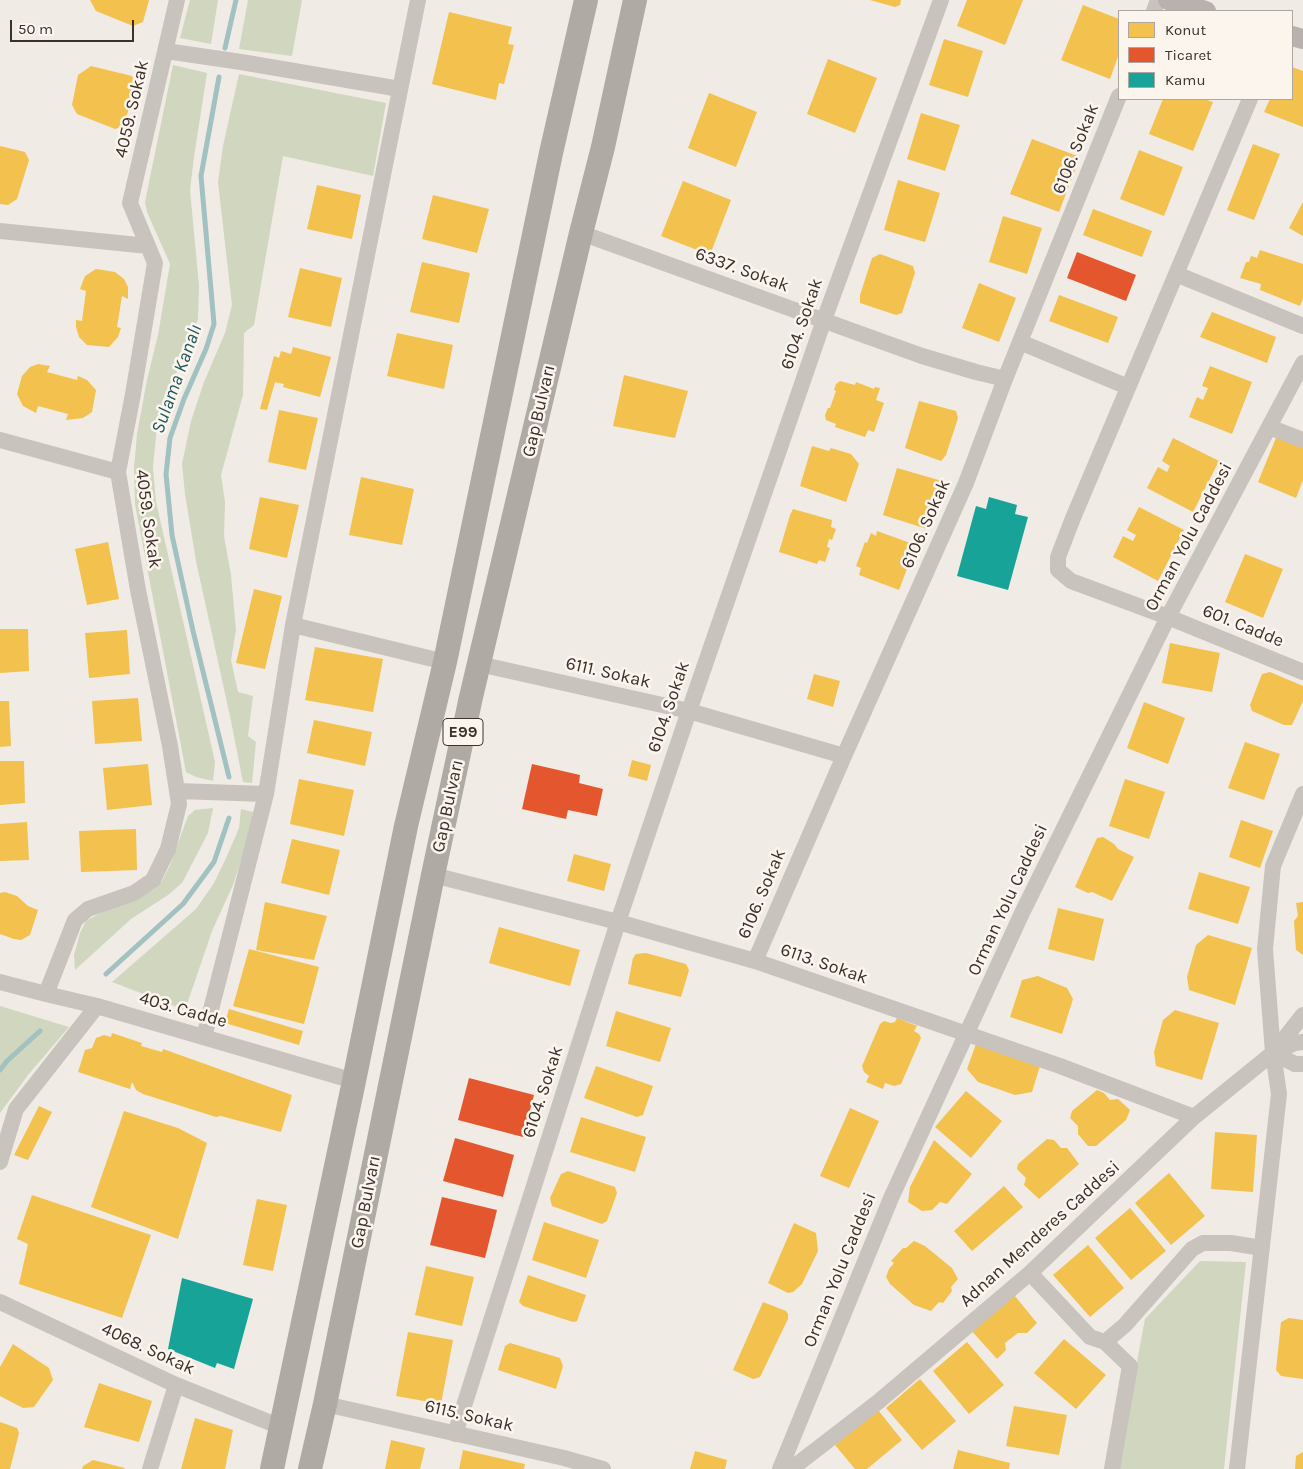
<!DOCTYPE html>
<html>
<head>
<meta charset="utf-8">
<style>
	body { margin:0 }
	#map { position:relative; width:1303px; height:1469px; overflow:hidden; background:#f0ebe5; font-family:Karla,sans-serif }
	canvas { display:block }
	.legend { position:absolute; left:1118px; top:10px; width:175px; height:90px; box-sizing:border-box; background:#fbf5ee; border:1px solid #aea6a0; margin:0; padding:6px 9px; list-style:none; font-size:15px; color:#3b302b }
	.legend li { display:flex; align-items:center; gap:10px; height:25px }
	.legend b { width:25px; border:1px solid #aea6a0 }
	.scale { position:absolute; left:10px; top:20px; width:124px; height:22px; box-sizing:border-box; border:2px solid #3b302b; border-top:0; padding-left:6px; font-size:15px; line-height:18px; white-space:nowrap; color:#3b302b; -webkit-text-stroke:4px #fbf5ee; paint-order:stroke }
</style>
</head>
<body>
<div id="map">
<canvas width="1303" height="1469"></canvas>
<ul class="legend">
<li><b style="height:14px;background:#f2c14e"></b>Konut</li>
<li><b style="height:14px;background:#e4572e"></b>Ticaret</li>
<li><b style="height:14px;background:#17a398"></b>Kamu</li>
</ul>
<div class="scale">50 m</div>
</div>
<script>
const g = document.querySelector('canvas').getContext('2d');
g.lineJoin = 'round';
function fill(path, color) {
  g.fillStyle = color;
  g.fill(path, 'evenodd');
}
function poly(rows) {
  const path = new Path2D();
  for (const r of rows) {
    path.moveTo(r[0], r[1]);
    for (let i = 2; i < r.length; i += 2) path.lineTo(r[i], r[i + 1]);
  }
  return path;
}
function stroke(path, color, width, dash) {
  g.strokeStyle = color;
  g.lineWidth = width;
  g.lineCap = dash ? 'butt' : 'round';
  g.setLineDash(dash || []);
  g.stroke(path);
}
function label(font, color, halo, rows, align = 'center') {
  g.font = font + ' Karla,sans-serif';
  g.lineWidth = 5;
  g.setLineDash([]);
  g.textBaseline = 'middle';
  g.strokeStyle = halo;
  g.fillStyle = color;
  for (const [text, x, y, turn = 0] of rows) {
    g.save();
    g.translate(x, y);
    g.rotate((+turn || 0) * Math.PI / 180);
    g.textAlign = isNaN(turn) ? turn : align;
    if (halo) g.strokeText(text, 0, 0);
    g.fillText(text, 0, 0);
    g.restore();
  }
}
fill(poly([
	[190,0,218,0,211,44,180,38],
	[248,0,302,0,292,56,239,49],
	[173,65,207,73,194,157,190,190,199,286,198,319,181,363,164,398,157,426,153,467,156,502,215,762,213,781,196,777,186,772,135,504,134,468,137,434,147,380,158,335,170,264,147,212,145,202],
	[239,74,386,103,373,176,283,156,254,325,244,333,243,395,221,475,225,502,224,536,231,575,236,630,231,660,238,692,253,696,248,736,256,742,252,783,243,782,231,721,196,561,185,494,182,464,191,421,204,382,225,333,232,305,218,182,223,146],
	[213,808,208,833,182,883,168,895,131,919,75,970,74,955,80,933,86,921,100,913,154,889,162,881,170,865,188,816,195,810],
	[241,809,253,812,248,839,233,885,212,931,185,1010,112,982,196,909,214,883,227,856,239,828],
	[0,1006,69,1027,28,1075,0,1113],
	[1200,1261,1246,1262,1224,1469,1117,1469,1145,1319]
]), '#d1d6bf');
fill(poly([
	[90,0,149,0,143,22,133,26,96,11],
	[870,0,901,0,900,5,895,7],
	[967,0,1023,0,1005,45,957,26],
	[1083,5,1119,19,1119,54,1110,79,1061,60],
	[449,12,512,27,508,44,514,45,504,84,499,83,496,100,432,84],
	[944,39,983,51,968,97,929,85],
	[828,59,877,78,855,133,807,114],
	[91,66,132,76,135,85,124,126,115,129,77,114,72,105,78,75],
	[1292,67,1303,71,1303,127,1264,112,1270,99,1292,99],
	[709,93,757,112,736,167,688,148],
	[1163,99,1204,99,1213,102,1193,151,1149,134],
	[921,113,960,125,945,171,907,159],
	[1032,139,1080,157,1059,212,1010,194],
	[1253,144,1280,154,1254,220,1227,210],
	[0,146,25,152,29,160,17,199,8,205,0,204],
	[1139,150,1183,167,1164,216,1120,199],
	[898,180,940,193,925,242,884,230],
	[683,181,731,200,710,255,661,236],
	[317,185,361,195,352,239,307,229],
	[433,195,489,209,477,253,422,239],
	[1303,202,1303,236,1289,228],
	[1093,209,1152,231,1142,257,1083,235],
	[1003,216,1042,228,1027,274,989,262],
	[1260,250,1303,264,1303,299,1300,306,1260,290,1261,284,1240,278,1246,262,1249,262,1251,256,1257,258],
	[880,254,913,266,915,273,902,313,896,315,860,303,860,295,872,258],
	[422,262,470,273,459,323,410,312],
	[300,268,342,278,331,327,288,317],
	[96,269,115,272,124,279,128,287,128,299,122,296,117,327,121,328,118,337,109,347,87,345,79,337,76,327,76,320,82,321,86,291,80,289,85,276],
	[979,283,1016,298,999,342,962,328],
	[1059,295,1118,317,1108,343,1049,321],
	[1212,312,1276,337,1267,363,1200,337],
	[397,333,453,345,444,389,387,376],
	[293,347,331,357,320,397,283,387,284,384,275,382,267,410,260,409,274,356,279,358,281,351,291,354],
	[38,364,50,366,47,372,77,380,78,376,87,380,96,390,92,412,83,418,66,420,68,414,38,406,36,413,23,406,17,394,22,376,30,367],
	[1210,366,1252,382,1232,434,1189,417,1197,397,1203,400,1208,388,1202,386],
	[624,375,688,391,675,438,613,426],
	[840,381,855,385,856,382,874,389,875,387,880,388,876,400,884,403,874,432,868,430,865,437,835,427,836,424,826,420,825,415,828,408,830,408,836,391,834,390,836,384],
	[919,401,956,411,958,418,946,455,941,461,905,448],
	[279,410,318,418,306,470,268,462],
	[1278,433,1303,443,1303,480,1296,498,1258,482],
	[1173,438,1219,461,1193,512,1147,488,1158,467,1167,472,1170,466,1162,461],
	[812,446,829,451,831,448,851,454,859,464,846,502,800,486],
	[897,468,942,481,927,529,883,515],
	[361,477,414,489,402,545,349,535],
	[260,497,299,505,287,558,249,549],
	[1139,507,1184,530,1158,581,1113,557,1123,536,1133,541,1136,535,1127,530],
	[793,509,832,520,831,527,836,529,832,540,829,539,827,547,830,548,825,562,819,560,817,564,779,552,790,515],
	[877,531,916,545,899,590,859,575,861,568,856,566,865,542,867,543,871,533,876,536],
	[108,542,119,599,87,605,75,549],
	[1245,554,1283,569,1263,618,1225,602],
	[254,589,282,596,265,669,236,663],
	[0,629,28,629,29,671,0,673],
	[127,630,130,674,89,678,85,633],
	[1170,643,1220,653,1212,692,1162,683],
	[315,647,383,659,373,712,305,700],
	[1270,672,1303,686,1303,701,1292,725,1284,725,1252,711,1250,705,1262,674],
	[814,674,840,681,833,707,807,699],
	[138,698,142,741,95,744,92,701],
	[0,701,9,701,11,746,0,747],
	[1144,702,1185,718,1168,764,1127,748],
	[314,720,372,732,365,766,307,753],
	[1245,742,1280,754,1264,800,1228,788],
	[632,760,651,765,647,781,628,776],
	[0,761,24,761,25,803,0,805],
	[148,764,152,805,107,810,103,768],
	[299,779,354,790,344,836,290,824],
	[1125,779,1165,792,1149,839,1109,826],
	[1241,820,1273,831,1260,868,1229,857],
	[27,822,29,860,0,861,0,824],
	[136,829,137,870,81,872,79,831],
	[1103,837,1114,844,1118,849,1134,857,1112,901,1092,892,1088,893,1075,887,1097,838],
	[292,839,340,850,329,895,281,883],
	[574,854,611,864,604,891,567,881],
	[1199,872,1250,887,1238,924,1188,909],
	[5,892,17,896,28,906,38,910,30,935,21,940,14,939,0,934,0,893],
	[265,902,327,916,314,960,256,950],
	[1303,902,1303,955,1296,950,1294,921,1298,916,1296,903],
	[1058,908,1104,919,1094,961,1048,949],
	[499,927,580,950,570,986,489,963],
	[1208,935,1252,948,1235,1005,1189,990,1187,977,1196,945],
	[249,949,319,967,304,1024,233,1006],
	[646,953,686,964,689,970,681,997,628,984,633,958,636,954],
	[1038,976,1067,988,1073,999,1062,1034,1010,1017,1022,980],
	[229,1009,303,1031,299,1045,225,1023],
	[1175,1010,1219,1023,1202,1080,1156,1066,1154,1052,1163,1020],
	[616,1011,671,1028,660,1062,606,1046],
	[897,1018,917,1026,914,1031,919,1034,921,1038,901,1084,894,1086,885,1083,883,1089,866,1082,869,1076,864,1072,862,1066,880,1024,884,1021,891,1023,895,1022],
	[112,1033,142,1043,141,1046,162,1052,163,1049,292,1095,281,1132,221,1116,216,1117,143,1094,136,1090,132,1082,130,1089,78,1072,85,1050,92,1048,96,1038,104,1035,111,1037],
	[976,1044,1040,1066,1032,1092,1015,1095,978,1082,967,1069],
	[596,1066,653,1086,643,1115,637,1117,584,1098],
	[1097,1090,1104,1093,1110,1100,1118,1099,1130,1110,1126,1120,1096,1146,1088,1146,1078,1134,1078,1126,1070,1118,1072,1111],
	[966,1091,1002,1121,971,1158,935,1127],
	[39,1106,52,1112,28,1160,14,1155],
	[850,1108,879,1121,849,1188,820,1176],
	[124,1111,178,1128,207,1143,178,1239,91,1207],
	[581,1117,646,1137,635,1172,570,1152],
	[1215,1132,1257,1135,1253,1192,1211,1189],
	[1047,1139,1054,1140,1061,1148,1067,1148,1079,1164,1039,1199,1024,1185,1026,1178,1017,1169,1018,1164],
	[934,1140,972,1174,947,1204,940,1202,932,1210,922,1211,908,1202,910,1187],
	[568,1171,615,1187,617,1193,607,1221,602,1224,552,1206,550,1198,561,1174],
	[1169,1173,1205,1216,1171,1245,1135,1203],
	[1004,1186,1023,1207,972,1251,954,1231],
	[32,1195,151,1235,122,1318,19,1284,28,1244,17,1239],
	[257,1199,287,1205,273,1271,243,1265],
	[1130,1208,1166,1251,1131,1280,1095,1238],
	[544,1222,599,1240,586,1278,532,1260],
	[794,1223,816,1233,818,1251,802,1284,793,1292,788,1293,768,1283],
	[914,1241,925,1246,952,1268,958,1279,951,1287,952,1291,943,1303,939,1302,931,1311,914,1305,890,1284,886,1277,889,1269,894,1263,891,1261,903,1248,906,1248],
	[1088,1245,1124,1288,1090,1317,1053,1275],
	[426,1266,474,1277,462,1326,415,1315],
	[528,1275,586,1295,577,1321,573,1322,523,1306,519,1302],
	[1010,1290,1037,1323,1027,1333,1018,1333,1005,1343,1006,1350,997,1359,969,1328],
	[763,1302,786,1311,788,1314,788,1319,760,1377,753,1379,733,1370],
	[1289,1318,1303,1320,1303,1379,1281,1376,1276,1370,1281,1322],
	[408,1332,453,1340,441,1404,396,1396],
	[1064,1339,1106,1375,1076,1409,1034,1373],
	[967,1342,1004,1385,969,1414,933,1371],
	[510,1343,560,1358,563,1366,556,1389,498,1370,505,1346],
	[13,1344,49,1368,53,1380,34,1407,23,1408,0,1396,0,1367],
	[920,1379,956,1421,922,1450,886,1408],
	[99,1383,152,1401,139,1442,84,1427],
	[1014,1406,1067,1415,1059,1455,1006,1446],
	[878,1410,902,1440,867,1469,855,1469,835,1445],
	[195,1418,233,1430,225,1469,181,1469],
	[0,1422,17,1428,19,1433,10,1469,0,1469],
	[391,1440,425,1448,420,1469,385,1469],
	[463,1450,525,1464,524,1469,459,1469],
	[958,1450,1010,1463,1009,1469,953,1469],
	[695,1451,727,1460,725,1469,690,1469],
	[1303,1452,1303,1469,1295,1469,1296,1456],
	[93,1460,125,1468,124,1469,82,1469,83,1466]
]), '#f2c14e');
fill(poly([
	[1077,252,1136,275,1126,301,1067,278],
	[532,764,580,775,579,783,603,789,597,816,568,810,566,819,522,809],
	[469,1078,534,1095,523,1137,458,1120],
	[455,1138,514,1155,503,1197,443,1181],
	[442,1197,497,1210,485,1258,430,1245]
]), '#e4572e');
fill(poly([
	[989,497,1017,505,1015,514,1028,517,1008,590,957,576,976,506,986,509],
	[182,1278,253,1299,234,1369,217,1363,215,1368,168,1349]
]), '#17a398');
stroke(poly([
	[225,48,236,0],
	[219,77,201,176,214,324,206,349,184,399,170,438,166,474,172,535,193,631,229,777],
	[106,974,183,904,214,862,229,818],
	[0,1070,7,1061,40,1031]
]), '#a1c2c1', 5);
stroke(poly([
	[1154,11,1158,0],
	[166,51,241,62,400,89],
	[1250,99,1073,518,1058,557,1058,570,1071,581,1168,617,1303,672],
	[0,231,148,246],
	[581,233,922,356,976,372,1005,379],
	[1176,274,1303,326],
	[1020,342,1128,387],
	[1269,427,1303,440],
	[0,440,118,472],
	[293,625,445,662],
	[479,664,689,711,844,756],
	[177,791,266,794],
	[433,875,618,922,755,961,1060,1066,1194,1117],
	[755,961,844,756,966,483,1005,379,1119,96],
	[0,982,46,994,97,1006,354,1081],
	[46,994,75,920,88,909,134,893,153,880,168,849,179,804,170,746,138,590,118,472,133,394,155,263,130,203,177,0],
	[204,1037,266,794,293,625,418,0],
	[1303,1042,1295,1043,1273,1053,1295,1064,1303,1064],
	[0,1162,16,1109,97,1006],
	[1030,1273,1090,1337,1105,1342,1125,1325,1192,1249,1203,1243,1231,1243,1262,1248],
	[0,1302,176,1385,281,1427],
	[1105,1342,1130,1366,1112,1469],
	[325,1404,564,1458,603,1469],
	[455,1434,618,922,689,711,824,320,941,0],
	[150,1469,176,1385],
	[780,1469,891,1198,1022,913,1168,617,1303,363],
	[791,1469,878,1402,1030,1273,1194,1117,1273,1053,1303,1015],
	[1237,1469,1279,1094,1273,1053,1265,949,1273,866,1303,794]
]), '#c9c3be', 16);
stroke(poly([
	[1168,0,1206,11],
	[1292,36,1303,39]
]), '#b8b1ad', 20);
stroke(poly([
	[272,1469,354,1081,406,826,445,662,551,153,586,0],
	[310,1469,325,1404,433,875,471,697,581,233,603,147,635,0]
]), '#afaaa4', 24);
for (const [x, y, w] of [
	[463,732,40]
]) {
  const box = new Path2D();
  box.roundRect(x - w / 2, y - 13.5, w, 27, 4);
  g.fillStyle = '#fbf5ee';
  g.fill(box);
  stroke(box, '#3b302b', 1);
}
label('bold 16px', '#3b302b', null, [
	["E99",463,732]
]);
label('18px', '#3b302b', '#fbf5ee', [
	["4059. Sokak",132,109,-77],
	["6106. Sokak",1076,149,-68],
	["6337. Sokak",742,270,20],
	["6104. Sokak",802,324,-71],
	["Gap Bulvarı",539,411,-77],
	["4059. Sokak",148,519,82],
	["6106. Sokak",926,524,-66],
	["Orman Yolu Caddesi",1189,537,-62],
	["601. Cadde",1243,626,22],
	["6111. Sokak",608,673,13],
	["6104. Sokak",669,707,-71],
	["Gap Bulvarı",448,806,-78],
	["6106. Sokak",762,894,-67],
	["Orman Yolu Caddesi",1008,900,-65],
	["6113. Sokak",824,964,19],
	["403. Cadde",183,1010,16],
	["6104. Sokak",543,1092,-72],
	["Gap Bulvarı",366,1202,-79],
	["Adnan Menderes Caddesi",1040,1234,-42],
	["Orman Yolu Caddesi",840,1270,-68],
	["4068. Sokak",148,1349,25],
	["6115. Sokak",469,1416,13]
]);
label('italic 19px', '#1f5a5e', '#fbf5ee', [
	["Sulama Kanalı",177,379,-70]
]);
</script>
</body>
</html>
